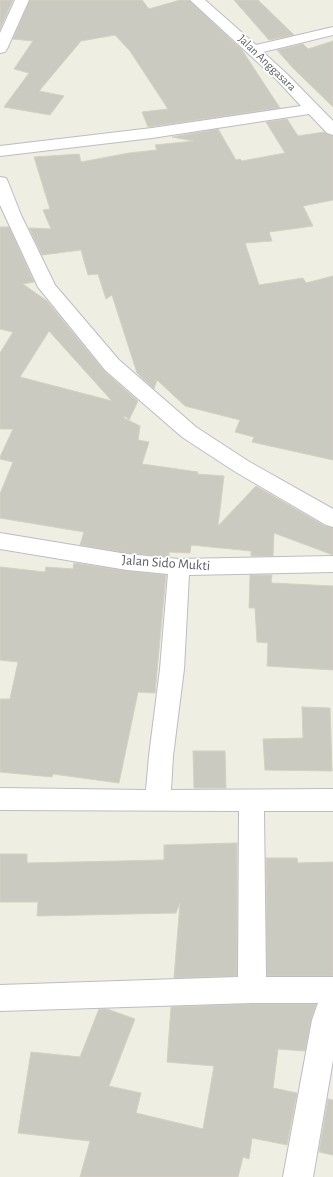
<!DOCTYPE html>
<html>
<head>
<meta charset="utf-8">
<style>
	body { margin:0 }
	canvas { display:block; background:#eeeee2 }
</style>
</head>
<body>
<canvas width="333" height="1177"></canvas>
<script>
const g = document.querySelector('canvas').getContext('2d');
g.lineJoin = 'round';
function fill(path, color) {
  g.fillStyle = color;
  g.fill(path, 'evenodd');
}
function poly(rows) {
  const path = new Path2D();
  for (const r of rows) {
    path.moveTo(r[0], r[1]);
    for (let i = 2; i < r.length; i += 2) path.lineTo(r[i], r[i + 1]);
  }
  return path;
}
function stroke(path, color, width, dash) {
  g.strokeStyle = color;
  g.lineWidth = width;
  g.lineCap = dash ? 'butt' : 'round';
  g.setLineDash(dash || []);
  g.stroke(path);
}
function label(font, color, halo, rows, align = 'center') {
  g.font = font + ' "Alegreya Sans",sans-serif';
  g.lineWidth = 3.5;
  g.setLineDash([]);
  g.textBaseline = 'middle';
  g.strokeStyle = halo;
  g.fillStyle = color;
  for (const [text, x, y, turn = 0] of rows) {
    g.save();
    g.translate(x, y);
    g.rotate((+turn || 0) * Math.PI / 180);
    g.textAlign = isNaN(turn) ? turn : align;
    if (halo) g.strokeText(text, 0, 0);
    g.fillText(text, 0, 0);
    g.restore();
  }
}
const building = poly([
	[0,0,13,0,0,29,0,0],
	[30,0,142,0,149,9,180,0,189,0,242,50,280,108,148,127,142,112,168,109,130,51,115,35,81,41,39,91,64,96,50,115,4,107,29,73,14,69,33,41,13,39,30,0],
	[234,0,258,0,294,35,269,40,234,0],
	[333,41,333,107,293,68,277,50,303,44,308,49,333,41],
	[287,119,298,136,324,132,333,136,333,200,303,206,313,226,269,232,272,241,245,243,259,285,303,278,306,283,333,276,333,460,252,442,254,437,235,432,240,420,185,406,157,380,154,389,137,373,112,295,106,299,98,274,88,275,81,250,42,255,29,228,51,229,43,210,50,209,34,157,79,154,81,162,129,153,157,150,155,145,194,141,172,137,218,129,236,160,240,159,242,161,285,153,266,122,287,119],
	[0,227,9,227,34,282,23,284,47,301,104,371,138,401,129,420,125,416,124,418,140,426,138,440,149,442,142,464,198,472,197,474,224,476,218,526,256,486,325,526,333,528,333,555,274,533,273,556,251,556,251,551,191,545,190,553,169,552,169,557,127,553,80,545,84,532,0,518,0,494,13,462,0,459,0,457,13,429,0,429,0,353,13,332,0,329,0,227],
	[49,331,112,401,20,377,49,331],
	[74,563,127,571,166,575,155,693,138,692,119,783,53,774,52,777,0,772,0,699,10,699,18,662,0,660,0,567,45,572,46,567,73,569,74,563],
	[250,575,272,575,271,583,333,586,333,670,267,666,268,643,257,642,255,608,249,608,250,575],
	[302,707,330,708,332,771,265,770,263,739,303,738,302,707],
	[193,751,225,751,226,788,194,788,193,751],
	[237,843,237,976,174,978,180,903,176,913,37,916,38,902,0,902,0,854,27,854,27,863,164,860,164,845,237,843],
	[266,858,297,858,298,863,333,862,333,976,267,976,266,858],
	[252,1004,316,1004,311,1020,305,1051,278,1049,273,1088,297,1093,287,1145,252,1138,249,1159,243,1157,238,1177,80,1177,90,1141,18,1133,31,1052,80,1057,99,1009,107,1009,135,1019,109,1086,141,1093,136,1113,203,1129,214,1066,167,1062,171,1007,252,1004],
	[328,1099,333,1100,333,1155,319,1152,328,1099]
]);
fill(building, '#cbcac1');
stroke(building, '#d3d1c0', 1);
const minor = poly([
	[15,0,29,0,7,49,5,52,0,53,0,33,15,0],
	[190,0,205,0,256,45,333,27,333,35,263,52,287,74,333,121,333,135,327,133,309,114,152,138,0,156,0,146,152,128,301,106,277,80,190,0],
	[0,177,6,178,8,182,21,215,55,285,119,360,196,427,248,461,333,509,333,527,326,525,234,471,182,437,105,370,38,287,0,205,0,177],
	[0,533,127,554,179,559,333,556,333,572,189,575,184,669,173,756,171,790,333,789,333,811,264,811,266,977,333,977,333,1060,313,1177,283,1177,312,1020,318,1003,252,1003,0,1011,0,985,238,977,239,811,0,810,0,788,146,790,149,756,160,669,168,574,127,570,0,549,0,533]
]);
stroke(minor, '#bcbdc4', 2);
fill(minor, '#fff');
label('12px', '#5a5c64', '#fff', [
	["Jalan Anggasara",267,63,44]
]);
label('14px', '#5a5c64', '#fff', [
	["Jalan Sido Mukti",166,563,4]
]);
</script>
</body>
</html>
